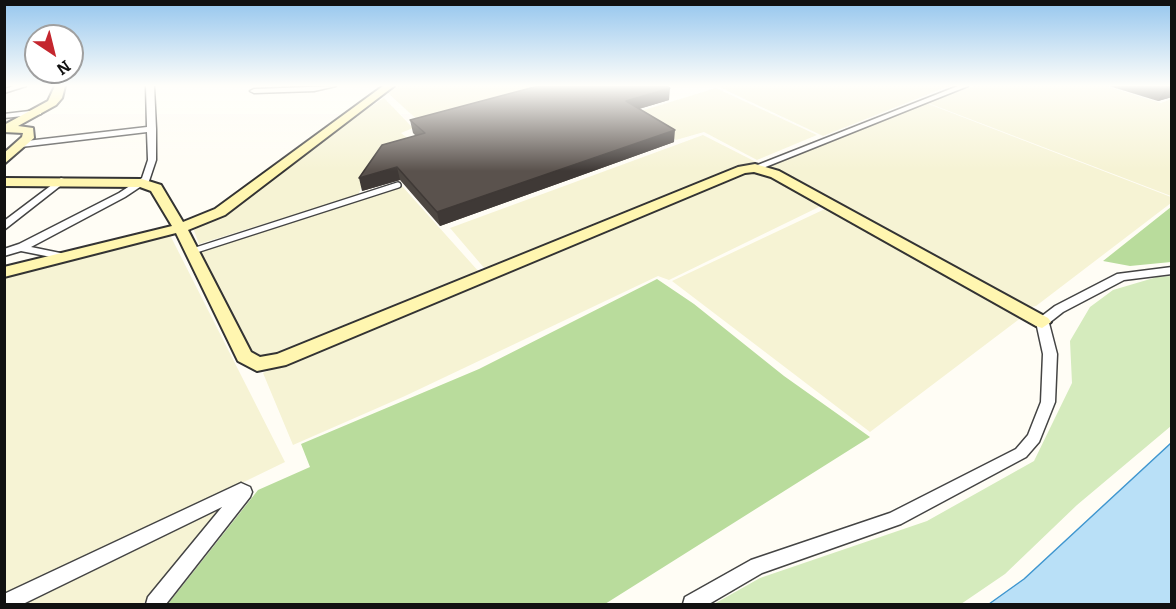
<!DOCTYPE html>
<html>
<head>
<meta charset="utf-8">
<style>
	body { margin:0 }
	#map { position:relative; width:1176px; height:609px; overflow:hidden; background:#fffdf5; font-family:Bitter,serif }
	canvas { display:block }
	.frame { position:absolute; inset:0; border:6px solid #111; pointer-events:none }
	.north { position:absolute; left:24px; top:24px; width:60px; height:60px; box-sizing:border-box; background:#fff; border:2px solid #a0a0a0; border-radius:50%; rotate:145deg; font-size:16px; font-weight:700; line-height:24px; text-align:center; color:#111 }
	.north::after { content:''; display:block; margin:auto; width:21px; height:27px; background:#c4262e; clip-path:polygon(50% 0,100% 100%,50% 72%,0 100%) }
</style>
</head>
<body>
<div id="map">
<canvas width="1176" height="609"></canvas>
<div class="frame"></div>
<div class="north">N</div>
</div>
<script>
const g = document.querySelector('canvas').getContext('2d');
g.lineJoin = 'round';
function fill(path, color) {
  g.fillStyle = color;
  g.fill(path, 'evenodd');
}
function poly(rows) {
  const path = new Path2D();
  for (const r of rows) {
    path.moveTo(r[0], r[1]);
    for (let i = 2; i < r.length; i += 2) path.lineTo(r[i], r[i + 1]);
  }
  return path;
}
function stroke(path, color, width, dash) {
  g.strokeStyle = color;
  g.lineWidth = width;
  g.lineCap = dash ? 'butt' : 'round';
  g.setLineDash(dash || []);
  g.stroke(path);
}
fill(poly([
	[397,86,574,86,425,127,387,92],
	[717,86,949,86,823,136],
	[973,86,1106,86,1161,103,1171,99,1171,196,928,103],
	[716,88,817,135,757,160,704,132,676,140,631,114],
	[384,98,413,128,401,133,418,146,363,183,358,195,199,244,193,228,247,199,333,131],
	[926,103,1171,197,1171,203,1036,306,1031,307,1023,306,767,167],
	[703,135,756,162,506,263,485,269,450,228],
	[744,173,763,173,823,205,669,280,658,276,405,396,293,445,263,373,419,310],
	[402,186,480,273,270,355,257,357,252,354,195,251],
	[827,208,1022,317,870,432,672,281],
	[169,233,285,462,5,598,5,275],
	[224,505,143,604,18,604]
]), '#f6f3d4');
fill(poly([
	[1171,276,1171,426,1077,505,1005,574,961,604,714,604,760,578,927,521,1034,461,1072,383,1070,341,1090,307,1113,290,1157,277]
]), '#d5ebbd');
fill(poly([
	[1171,207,1171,262,1130,266,1103,261],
	[657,279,694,304,784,376,870,437,605,604,168,604,258,490,310,467,301,444,479,369]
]), '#b9dc9c');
const water = poly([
	[1171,443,1171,604,989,604,1024,579,1171,443]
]);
fill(water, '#b9e0f7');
stroke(water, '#3f96cf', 1.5);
const lane = poly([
	[193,251,398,185]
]);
const street = poly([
	[14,86,26,86,4,93,4,89,14,86],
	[146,86,154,86,156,129,156,160,149,181,125,197,31,247,70,255,71,257,70,259,66,260,21,251,4,256,4,249,19,244,119,193,142,178,148,160,147,132,21,147,17,144,18,142,147,127,146,86],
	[336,86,314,91,254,93,250,91,254,89,336,86],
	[958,86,968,86,758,170,755,171,750,168,958,86],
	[38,110,41,110,41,114,4,118,4,114,38,110],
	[61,178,64,179,64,183,4,230,4,221,61,178],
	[1172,267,1172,274,1124,280,1063,312,1049,323,1057,354,1055,402,1039,442,1026,457,901,524,762,573,709,604,683,604,685,597,751,560,890,513,1016,449,1028,435,1041,402,1043,354,1036,322,1038,319,1055,306,1117,274,1172,267],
	[241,483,250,487,252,492,250,497,166,604,146,604,148,597,222,507,23,604,4,604,4,594,241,483]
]);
const secondary = poly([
	[55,86,65,86,62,98,56,105,18,126,33,128,34,138,4,164,4,153,22,137,23,133,4,132,4,125,48,101,55,86],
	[383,86,394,86,225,215,188,230,251,352,260,357,277,354,738,167,755,164,779,171,1048,318,1051,322,1042,328,1036,326,771,177,754,172,745,173,286,365,257,371,238,361,176,233,4,277,4,267,172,226,151,191,140,187,4,186,4,178,142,179,161,185,183,222,215,209,383,86]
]);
stroke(lane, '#444', 8);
stroke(street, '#444', 3);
stroke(secondary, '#333', 4);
stroke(lane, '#fff', 5);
fill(street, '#fff');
fill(secondary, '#fff6b0');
fill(poly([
	[1109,86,1172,86,1172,97,1158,101],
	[669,100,639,109,674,142,440,226,400,180,362,191,416,136,413,133,410,120]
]), '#4d4742');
fill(poly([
	[1167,86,1172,86,1172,97,1158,101],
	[670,88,669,100,625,113,626,101],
	[675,130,674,142,440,226,437,212],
	[397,167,400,180,362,191,359,178]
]), '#3f3936');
const building = poly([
	[538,86,667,86,670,88,626,101,675,130,437,212,397,167,359,178,382,145,425,133,410,120,538,86]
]);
fill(building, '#5a524d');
stroke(building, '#3f3936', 1.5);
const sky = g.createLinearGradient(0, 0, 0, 171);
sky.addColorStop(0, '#95c6ee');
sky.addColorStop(0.5, '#fffefa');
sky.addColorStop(1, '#fffefa00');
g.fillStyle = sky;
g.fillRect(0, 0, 1176, 171);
</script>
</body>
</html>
